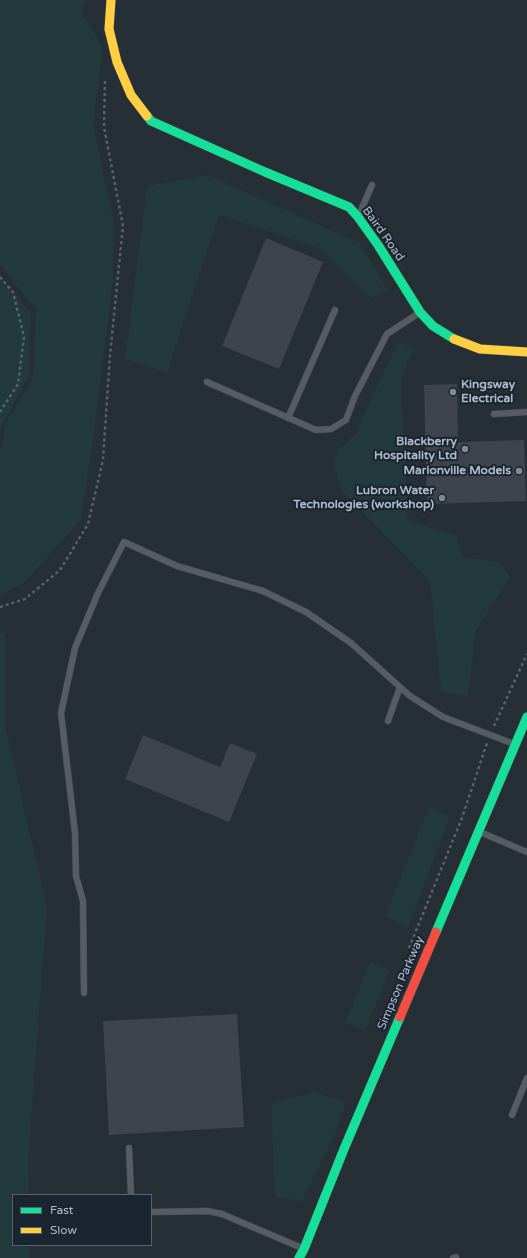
<!DOCTYPE html>
<html>
<head>
<meta charset="utf-8">
<style>
	body { margin:0 }
	#map { position:relative; width:527px; height:1258px; overflow:hidden; background:#262e36; font-family:"Varela Round",sans-serif }
	canvas { display:block }
	.legend { position:absolute; left:12px; top:1194px; width:140px; height:52px; box-sizing:border-box; background:#1a2531; border:1px solid #56616d; margin:0; padding:5px 7px; list-style:none; font-size:12px; color:#afbbc8 }
	.legend li { display:flex; align-items:center; gap:8px; height:20px }
	.legend b { width:20px; border:1px solid #56616d }
</style>
</head>
<body>
<div id="map">
<canvas width="527" height="1258"></canvas>
<ul class="legend">
<li><b style="height:5px;background:#16e098"></b>Fast</li>
<li><b style="height:5px;background:#ffcf43"></b>Slow</li>
</ul>
</div>
<script>
const g = document.querySelector('canvas').getContext('2d');
g.lineJoin = 'round';
function fill(path, color) {
  g.fillStyle = color;
  g.fill(path, 'evenodd');
}
function poly(rows) {
  const path = new Path2D();
  for (const r of rows) {
    path.moveTo(r[0], r[1]);
    for (let i = 2; i < r.length; i += 2) path.lineTo(r[i], r[i + 1]);
  }
  return path;
}
function stroke(path, color, width, dash) {
  g.strokeStyle = color;
  g.lineWidth = width;
  g.lineCap = dash ? 'butt' : 'round';
  g.setLineDash(dash || []);
  g.stroke(path);
}
function label(font, color, halo, rows, align = 'center') {
  g.font = font + ' "Varela Round",sans-serif';
  g.lineWidth = 4;
  g.setLineDash([]);
  g.textBaseline = 'middle';
  g.strokeStyle = halo;
  g.fillStyle = color;
  for (const [text, x, y, turn = 0] of rows) {
    g.save();
    g.translate(x, y);
    g.rotate((+turn || 0) * Math.PI / 180);
    g.textAlign = isNaN(turn) ? turn : align;
    if (halo) g.strokeText(text, 0, 0);
    g.fillText(text, 0, 0);
    g.restore();
  }
}
fill(poly([
	[0,0,87,0,81,11,103,49,93,124,113,219,113,281,95,424,81,520,23,584,0,595,0,452,6,423,34,376,36,309,0,265],
	[208,175,360,243,388,291,371,298,322,249,219,215,167,373,125,359,147,186],
	[0,276,31,313,29,376,0,430],
	[397,343,414,347,401,379,408,521,456,535,463,557,500,562,510,577,476,631,468,696,441,692,430,581,342,491,333,464,338,450,355,435],
	[0,633,5,633,5,725,47,908,28,1160,29,1195,13,1195,13,1245,29,1245,29,1258,0,1258],
	[429,807,450,816,408,928,385,916],
	[370,962,390,970,365,1030,345,1023],
	[313,1092,346,1102,334,1136,302,1201,275,1197,271,1104]
]), '#233a3c');
fill(poly([
	[266,238,323,262,279,369,222,346],
	[457,384,458,442,524,440,526,501,427,504,424,385],
	[143,735,220,767,230,743,257,754,229,822,125,779],
	[237,1014,244,1127,109,1135,103,1021]
]), '#3e444c');
const lane = poly([
	[359,215,372,185],
	[207,382,316,430,331,429,346,420,355,396,387,334,419,313],
	[494,414,527,412],
	[288,418,335,310],
	[388,721,400,687],
	[480,832,527,852],
	[84,993,83,901,76,876,75,833,61,713,75,648,98,593,124,542,177,566,263,591,306,612,351,643,410,696,443,717,514,744],
	[512,1115,527,1078],
	[129,1148,131,1195],
	[151,1212,208,1211,222,1214,302,1248],
	[453,1258,456,1257,456,1258]
]);
const fast = poly([
	[147,116,151,121,265,172,349,207,358,217,378,245,420,312,433,326,454,339],
	[436,932,527,717],
	[299,1258,304,1249,344,1149,400,1017]
]);
const slow = poly([
	[111,0,109,29,117,62,131,95,147,116],
	[454,339,480,349,527,352]
]);
const jam = poly([
	[400,1017,436,932]
]);
stroke(lane, '#43484e', 7);
stroke(fast, '#43484e', 10);
stroke(slow, '#43484e', 10);
stroke(jam, '#43484e', 10);
stroke(poly([
	[0,277,13,292,24,337,18,384,0,412],
	[0,607,25,599,60,570,88,524,103,460,110,355,123,226,104,127,105,79],
	[494,726,527,654],
	[409,948,462,818,487,743]
]), '#5a6167', 2.5, [3, 3]);
stroke(lane, '#565c64', 6);
stroke(fast, '#16e098', 9);
stroke(slow, '#ffcf43', 9);
stroke(jam, '#f24e42', 9);
for (const [x, y, r, color] of [
	[453,392,4,"#7f8a95"],
	[465,449,4,"#7f8a95"],
	[519,471,4,"#7f8a95"],
	[442,498,4,"#7f8a95"]
]) {
  const dot = new Path2D();
  dot.arc(x, y, r, 0, 2 * Math.PI);
  g.fillStyle = color;
  g.fill(dot);
  stroke(dot, '#1a2531', 1.5);
}
label('12px', '#afbbc8', '#1a2531', [
	["Baird Road",383,234,55],
	["Simpson Parkway",401,983,-67]
]);
label('bold 12px', '#afbbc8', '#1a2531', [
	["Kingsway",461,385,"left"],
	["Electrical",461,399,"left"],
	["Blackberry",457,442],
	["Hospitality Ltd",457,456],
	["Marionville Models",511,471],
	["Lubron Water",434,491],
	["Technologies (workshop)",434,505]
], 'right');
</script>
</body>
</html>
